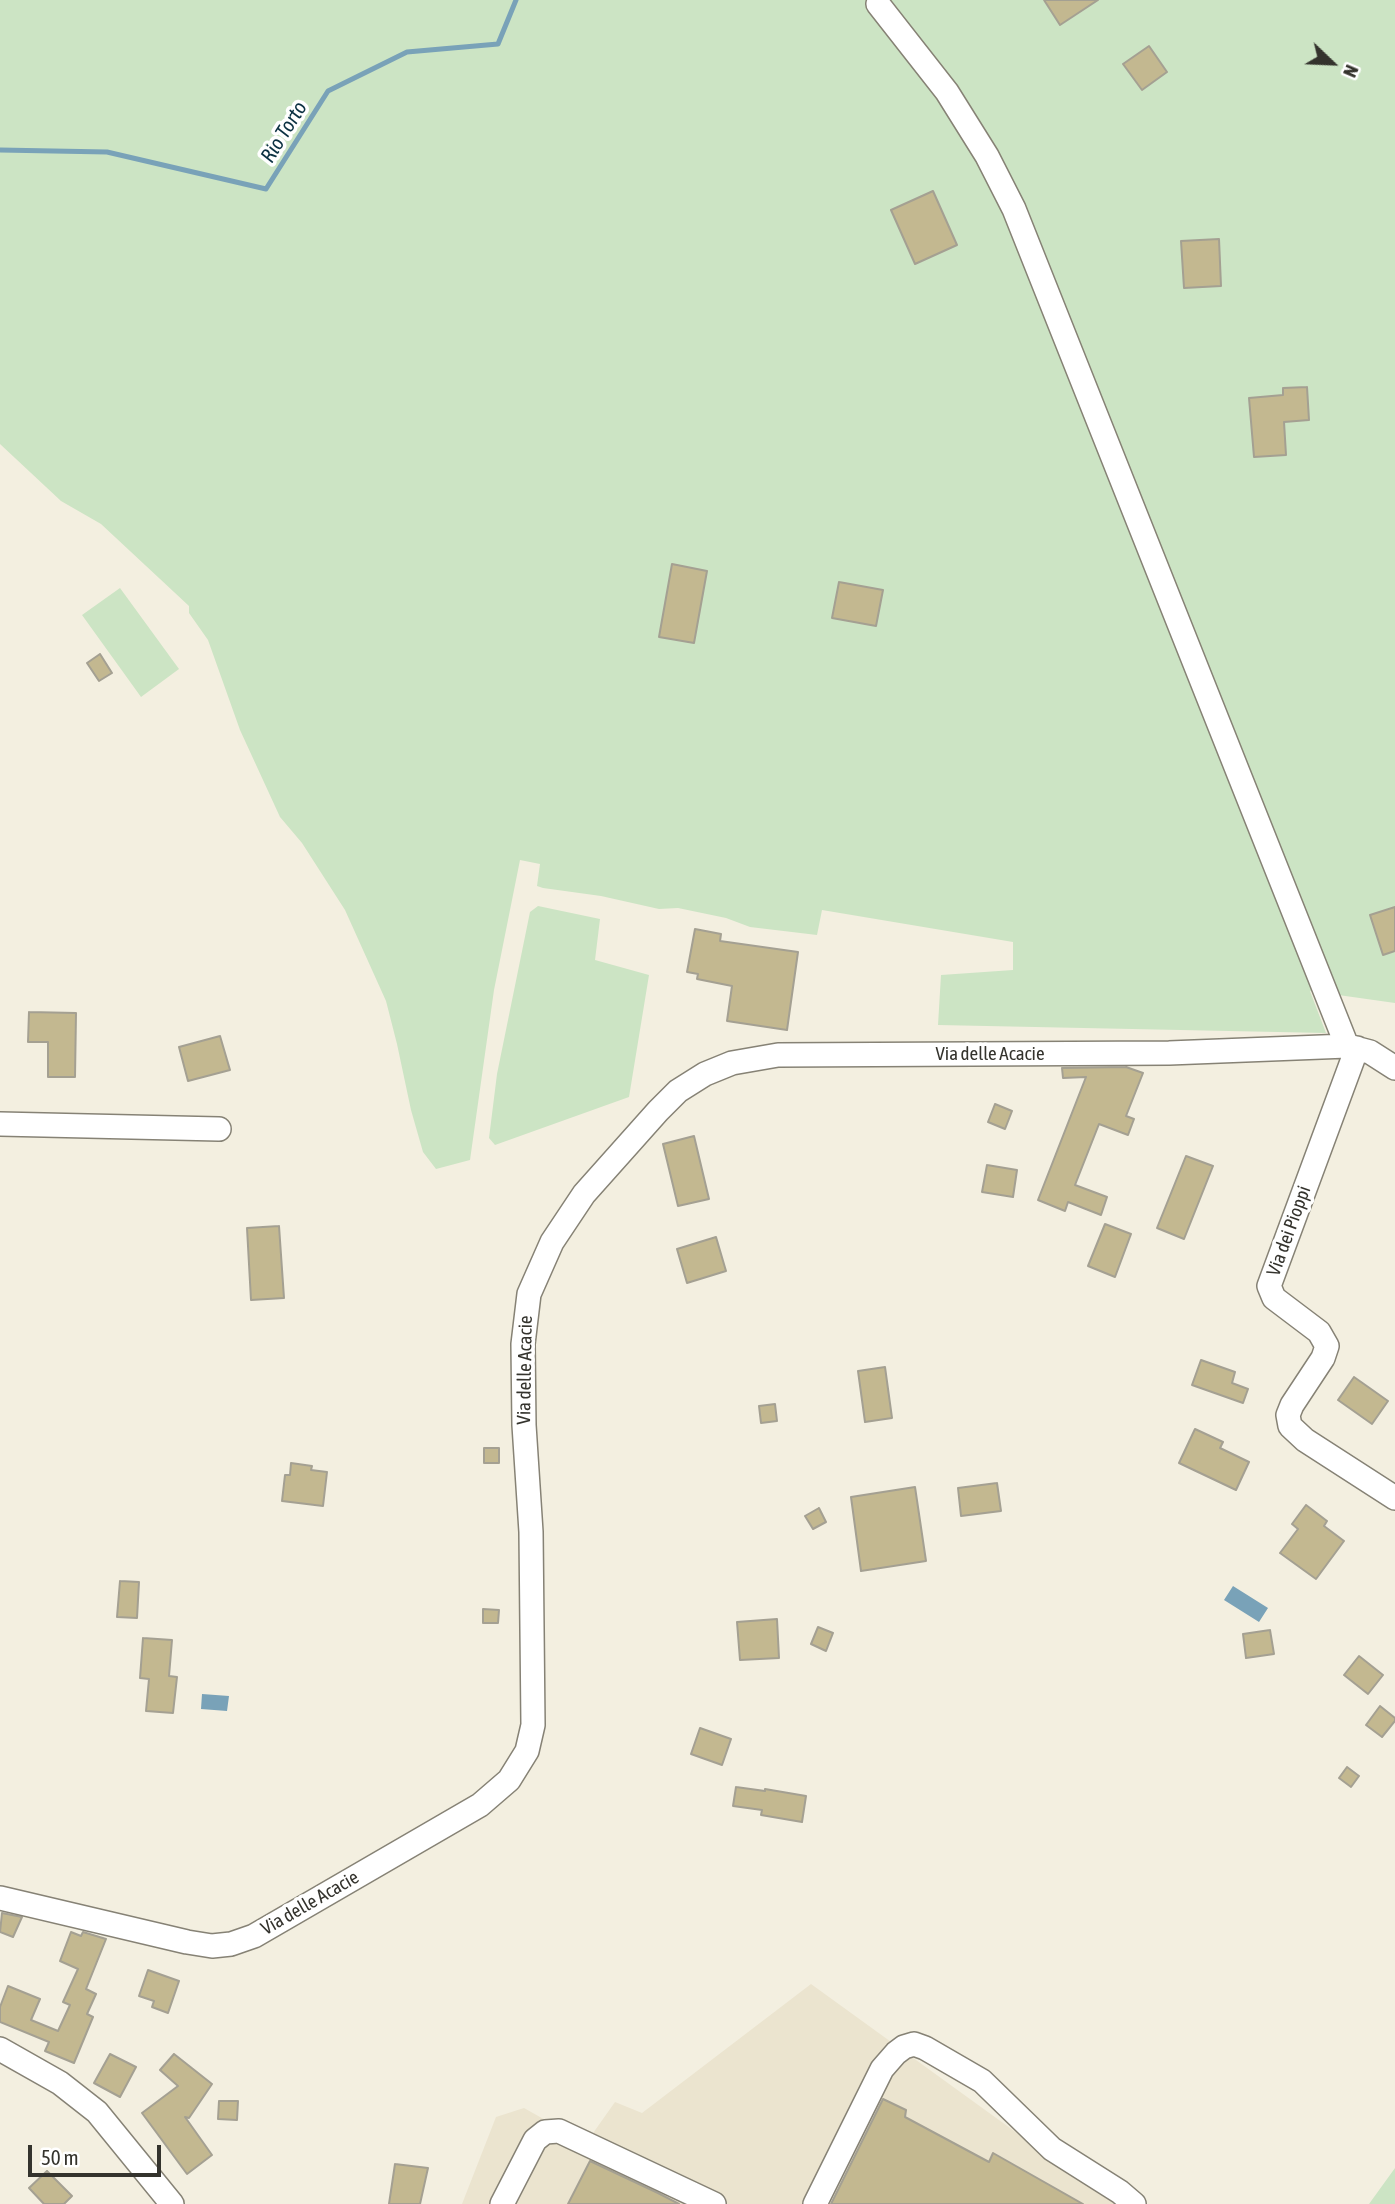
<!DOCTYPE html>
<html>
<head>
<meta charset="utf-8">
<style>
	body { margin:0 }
	#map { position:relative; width:1395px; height:2204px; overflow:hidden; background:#f3efe0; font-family:"Asap Condensed",sans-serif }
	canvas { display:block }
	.north { position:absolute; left:1297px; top:28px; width:70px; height:70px; -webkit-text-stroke:5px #fff; paint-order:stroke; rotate:113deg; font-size:19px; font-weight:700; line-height:28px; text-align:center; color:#34332d }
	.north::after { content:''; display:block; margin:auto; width:24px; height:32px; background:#34332d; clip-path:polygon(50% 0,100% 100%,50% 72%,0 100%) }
	.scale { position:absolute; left:28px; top:2145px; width:133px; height:32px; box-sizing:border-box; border:4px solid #34332d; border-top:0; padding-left:9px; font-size:21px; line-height:24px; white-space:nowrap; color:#34332d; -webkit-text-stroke:5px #fff; paint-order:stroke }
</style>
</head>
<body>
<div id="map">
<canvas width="1395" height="2204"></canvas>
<div class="north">N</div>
<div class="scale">50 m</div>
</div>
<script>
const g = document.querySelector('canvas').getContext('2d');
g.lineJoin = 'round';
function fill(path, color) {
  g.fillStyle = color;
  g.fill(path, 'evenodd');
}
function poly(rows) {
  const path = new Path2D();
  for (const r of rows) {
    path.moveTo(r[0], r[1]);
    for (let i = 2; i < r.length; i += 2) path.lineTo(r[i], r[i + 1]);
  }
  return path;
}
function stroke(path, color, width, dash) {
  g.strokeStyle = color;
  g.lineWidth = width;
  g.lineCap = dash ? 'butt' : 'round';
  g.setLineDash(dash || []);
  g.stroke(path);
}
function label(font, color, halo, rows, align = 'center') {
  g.font = font + ' "Asap Condensed",sans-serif';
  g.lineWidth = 7;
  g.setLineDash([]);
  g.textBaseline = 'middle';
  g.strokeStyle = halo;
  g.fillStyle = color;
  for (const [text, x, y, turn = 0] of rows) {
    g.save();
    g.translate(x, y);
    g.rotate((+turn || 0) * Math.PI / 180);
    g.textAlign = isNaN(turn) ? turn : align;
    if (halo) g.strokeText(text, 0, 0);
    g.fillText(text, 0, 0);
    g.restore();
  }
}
fill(poly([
	[811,1984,1115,2204,462,2204,496,2117,524,2108,586,2143,615,2102,642,2113]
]), '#ebe4cf');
fill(poly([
	[0,0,1395,0,1395,1003,1310,991,1326,1033,938,1025,941,975,1013,970,1013,942,822,910,817,935,750,927,726,918,678,908,659,909,601,896,543,888,537,886,540,864,520,860,494,990,470,1160,436,1169,423,1152,411,1110,397,1044,386,1001,345,910,302,843,280,817,240,730,208,640,189,613,189,606,101,524,61,501,0,444],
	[120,588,179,669,141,697,82,615],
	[538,906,600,919,595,960,649,975,629,1097,495,1145,489,1138,497,1074,530,912],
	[1395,2168,1395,2204,1369,2204]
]), '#cce4c4');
fill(poly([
	[1233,1586,1268,1608,1259,1622,1224,1600],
	[202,1694,229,1696,227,1711,201,1709]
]), '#79a2b8');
stroke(poly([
	[0,150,107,152,266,189,328,91,407,52,498,44,516,0]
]), '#79a2b8', 5);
const building = poly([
	[1044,0,1098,0,1060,25,1044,0],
	[1149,46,1167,72,1142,90,1123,64,1149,46],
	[933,191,957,245,915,264,891,210,933,191],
	[1219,239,1221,286,1184,288,1181,241,1219,239],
	[1307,387,1309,420,1284,422,1286,455,1254,457,1249,398,1283,395,1283,388,1307,387],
	[672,564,707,571,694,643,659,637,672,564],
	[839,582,883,590,876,626,832,618,839,582],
	[100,654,112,673,99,681,87,663,100,654],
	[1395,907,1395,951,1383,955,1370,915,1395,907],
	[695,929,721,934,720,941,798,952,787,1030,727,1021,732,986,697,979,698,974,687,972,695,929],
	[29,1012,76,1013,75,1077,48,1077,48,1042,28,1042,29,1012],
	[220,1036,230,1070,188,1081,179,1047,220,1036],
	[1126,1067,1143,1073,1126,1116,1134,1119,1128,1135,1099,1124,1075,1185,1107,1197,1101,1215,1068,1202,1065,1211,1038,1200,1086,1077,1063,1078,1062,1068,1126,1067],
	[995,1104,1012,1111,1005,1129,988,1122,995,1104],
	[694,1136,709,1199,678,1206,663,1144,694,1136],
	[1186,1156,1213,1166,1184,1239,1157,1228,1186,1156],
	[987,1165,1017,1170,1013,1197,982,1192,987,1165],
	[1105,1224,1131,1234,1115,1277,1088,1266,1105,1224],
	[279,1226,284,1298,251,1300,247,1228,279,1226],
	[716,1237,726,1271,687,1283,677,1249,716,1237],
	[1201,1360,1235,1372,1232,1383,1248,1389,1243,1403,1192,1385,1201,1360],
	[885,1367,892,1418,865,1422,858,1371,885,1367],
	[1354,1377,1388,1401,1372,1424,1338,1400,1354,1377],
	[775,1404,777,1421,761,1423,759,1406,775,1404],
	[1195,1429,1223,1442,1220,1448,1249,1462,1236,1490,1179,1463,1195,1429],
	[484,1448,499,1448,499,1463,484,1463,484,1448],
	[291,1463,312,1466,311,1470,327,1472,323,1506,282,1501,285,1475,290,1475,291,1463],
	[997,1483,1001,1511,961,1516,958,1488,997,1483],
	[915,1487,926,1561,861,1571,851,1497,915,1487],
	[1306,1505,1327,1521,1324,1526,1344,1541,1316,1579,1280,1553,1298,1529,1292,1524,1306,1505],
	[819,1508,826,1522,813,1529,805,1516,819,1508],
	[120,1581,139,1582,137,1618,117,1617,120,1581],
	[483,1609,499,1610,498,1623,483,1623,483,1609],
	[777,1619,779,1658,740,1660,737,1622,777,1619],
	[818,1627,833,1633,826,1651,811,1644,818,1627],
	[1270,1630,1274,1654,1246,1658,1243,1634,1270,1630],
	[143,1638,172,1640,169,1676,177,1677,173,1713,146,1711,149,1679,140,1678,143,1638],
	[1359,1656,1383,1675,1368,1694,1344,1675,1359,1656],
	[1380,1706,1395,1718,1395,1721,1382,1737,1366,1725,1380,1706],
	[700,1728,731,1739,722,1765,691,1754,700,1728],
	[1347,1767,1359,1776,1351,1787,1339,1778,1347,1767],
	[736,1787,765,1791,765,1789,806,1796,802,1822,761,1815,762,1810,733,1806,736,1787],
	[2,1913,22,1917,13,1937,0,1932,2,1913],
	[71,1932,81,1936,83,1932,106,1939,86,1989,96,1994,87,2014,93,2017,74,2063,45,2051,49,2042,0,2022,0,2007,8,1986,40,1999,31,2020,58,2031,70,2005,63,2002,78,1969,60,1961,71,1932],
	[148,1970,179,1981,168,2013,152,2007,154,2001,139,1996,148,1970],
	[110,2054,136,2067,120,2097,94,2083,110,2054],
	[174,2054,212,2084,189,2118,185,2117,212,2155,187,2174,142,2113,178,2086,160,2070,174,2054],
	[883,2099,906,2110,905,2117,989,2162,993,2153,1083,2204,831,2204,883,2099],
	[219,2101,238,2101,237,2120,218,2119,219,2101],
	[590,2161,658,2193,679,2204,568,2204,590,2161],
	[395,2164,428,2168,420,2204,389,2204,395,2164],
	[47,2171,72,2196,64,2204,44,2204,29,2188,47,2171]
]);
fill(building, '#c3b890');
stroke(building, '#a4a092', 2);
const minor = poly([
	[878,4,947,92,987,156,1014,209,1347,1046],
	[1357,1048,1269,1286,1274,1298,1319,1332,1327,1346,1323,1358,1292,1405,1288,1415,1290,1426,1305,1440,1395,1498],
	[0,1124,219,1129],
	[0,1898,187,1942,212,1946,231,1944,254,1936,480,1805,509,1780,527,1751,533,1725,531,1532,524,1425,523,1344,529,1294,552,1242,584,1194,658,1111,678,1091,705,1074,732,1063,778,1055,1169,1053,1347,1046,1370,1052,1395,1068],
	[0,2049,60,2083,97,2112,172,2204],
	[502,2204,535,2140,545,2132,559,2131,714,2204],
	[815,2204,882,2069,896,2053,904,2047,914,2044,925,2048,982,2081,1052,2149,1120,2192,1134,2204]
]);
stroke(minor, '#868275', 26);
stroke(minor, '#fff', 23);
label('19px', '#34332d', '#fff', [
	["Via delle Acacie",990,1054],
	["Via dei Pioppi",1289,1231,-70],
	["Via delle Acacie",525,1370,-89],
	["Via delle Acacie",310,1903,-30]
]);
label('italic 21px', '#0b3142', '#fff', [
	["Rio Torto",284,132,-58]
]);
</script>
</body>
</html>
